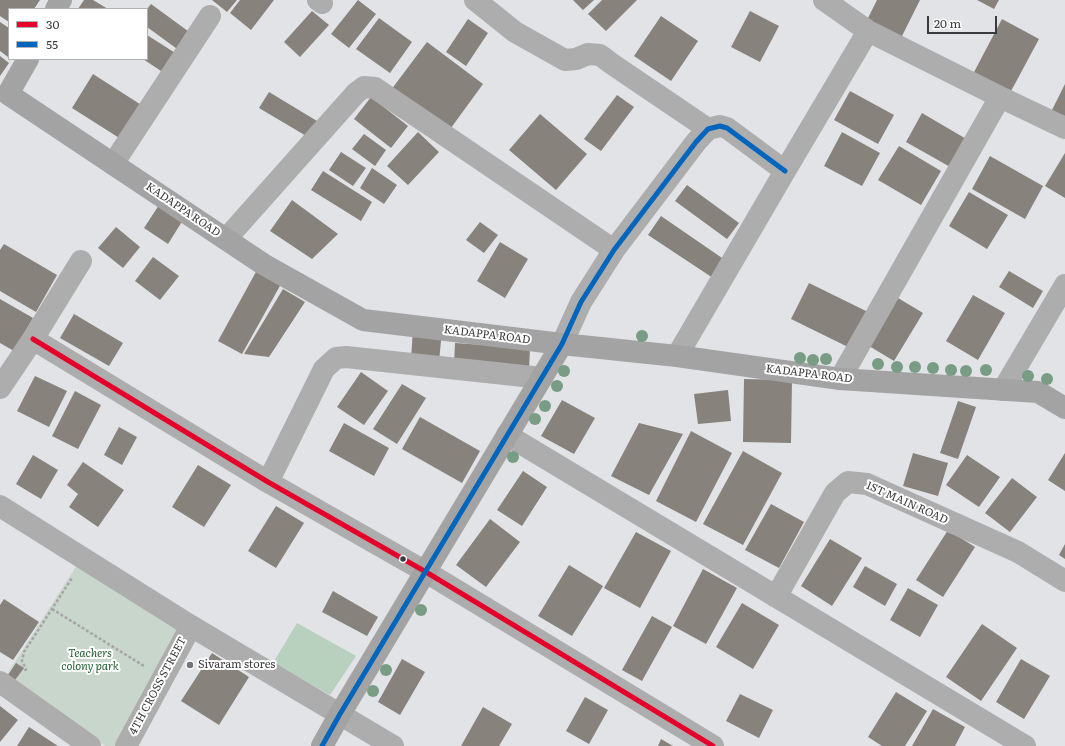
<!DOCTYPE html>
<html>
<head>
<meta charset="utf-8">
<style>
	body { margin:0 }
	#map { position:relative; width:1065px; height:746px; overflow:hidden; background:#e1e3e7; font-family:Literata,serif }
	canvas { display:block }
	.legend { position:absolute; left:8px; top:8px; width:140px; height:52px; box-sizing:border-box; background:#fff; border:1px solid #b0b1b2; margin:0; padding:5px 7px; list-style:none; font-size:12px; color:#3a3b3e }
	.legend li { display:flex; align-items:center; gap:8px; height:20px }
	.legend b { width:20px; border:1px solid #b0b1b2 }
	.scale { position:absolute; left:927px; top:16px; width:70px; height:18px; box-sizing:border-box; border:2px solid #3a3b3e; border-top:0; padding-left:5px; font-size:12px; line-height:14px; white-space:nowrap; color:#3a3b3e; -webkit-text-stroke:3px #fff; paint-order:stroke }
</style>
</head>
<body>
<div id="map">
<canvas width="1065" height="746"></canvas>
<ul class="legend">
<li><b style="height:5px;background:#e4002b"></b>30</li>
<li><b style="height:5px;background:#0065bd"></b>55</li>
</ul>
<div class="scale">20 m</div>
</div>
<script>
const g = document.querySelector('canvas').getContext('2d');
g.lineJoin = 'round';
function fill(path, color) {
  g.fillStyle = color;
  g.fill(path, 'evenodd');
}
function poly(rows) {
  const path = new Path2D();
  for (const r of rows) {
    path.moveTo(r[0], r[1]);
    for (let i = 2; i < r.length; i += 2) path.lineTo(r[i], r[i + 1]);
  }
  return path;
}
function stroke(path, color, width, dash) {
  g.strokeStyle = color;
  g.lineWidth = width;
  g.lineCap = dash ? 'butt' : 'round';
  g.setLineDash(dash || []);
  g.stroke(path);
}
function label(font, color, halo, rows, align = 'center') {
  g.font = font + ' Literata,serif';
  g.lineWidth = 4;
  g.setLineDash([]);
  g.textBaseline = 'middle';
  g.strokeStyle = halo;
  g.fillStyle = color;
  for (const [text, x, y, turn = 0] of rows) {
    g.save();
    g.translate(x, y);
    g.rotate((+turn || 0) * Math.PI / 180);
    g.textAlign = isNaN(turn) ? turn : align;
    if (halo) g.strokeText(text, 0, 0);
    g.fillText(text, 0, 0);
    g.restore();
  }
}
fill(poly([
	[77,565,178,627,115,746,105,746,6,676]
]), '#c8d6cc');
fill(poly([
	[297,623,356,656,330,695,273,663]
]), '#b8d0be');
fill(poly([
	[0,0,40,0,34,9,9,9,9,22,0,16],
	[84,0,93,0,108,9,78,9],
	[212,0,237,0,227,12],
	[240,0,274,0,251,30,230,13],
	[358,0,376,14,349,48,331,34],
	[573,0,594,0,583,10],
	[602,0,637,0,606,31,588,14],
	[877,0,920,0,901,38,867,20],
	[977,0,999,0,994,9],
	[151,4,192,34,180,51,147,27,147,9],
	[312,11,329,25,300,57,284,42],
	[750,11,779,26,760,62,731,47],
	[661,16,698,41,671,81,634,56],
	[379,18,412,42,390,73,356,49],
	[468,19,488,33,466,66,446,52],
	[1002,19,1039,39,1010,93,973,74],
	[0,22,9,28,9,55,8,57,0,51],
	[147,35,180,56,167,75,143,59,147,59],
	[427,42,483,84,448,132,391,90],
	[0,56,9,63,0,76],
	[93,74,146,108,124,141,72,108],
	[1065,84,1065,119,1051,112],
	[850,91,894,115,878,144,834,120],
	[269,92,322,124,313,140,259,108],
	[617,95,634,107,601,151,584,139],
	[371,97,408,126,391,148,354,119],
	[922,113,968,140,952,168,906,142],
	[540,114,587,154,556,190,509,150],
	[418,132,439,152,408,185,387,166],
	[842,132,880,153,862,186,824,166],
	[364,134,386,150,375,166,352,149],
	[899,146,941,171,921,205,878,180],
	[341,152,366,168,353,186,329,170],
	[1065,153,1065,198,1045,186],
	[990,156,1043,186,1025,219,972,189],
	[372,168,397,185,384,204,360,188],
	[323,171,372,202,361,221,311,190],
	[687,185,739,223,727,239,675,201],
	[969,192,1008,215,987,249,949,226],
	[292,200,338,234,312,259,270,231],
	[159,205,183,220,168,244,144,228],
	[661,216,725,260,713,278,648,235],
	[480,222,498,235,484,253,466,240],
	[116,227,140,247,123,268,98,248],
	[500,242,528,259,505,298,477,281],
	[4,244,57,275,36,312,0,291,0,250],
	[153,257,179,276,160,300,135,281],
	[257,270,281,284,242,354,218,341],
	[1009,271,1043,291,1033,308,999,287],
	[809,283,868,312,850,348,791,319],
	[283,289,305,302,269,357,244,354],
	[973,295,1005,313,978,360,946,341],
	[898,298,923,313,894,361,869,346],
	[0,299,33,318,14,351,0,343],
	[74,314,123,343,109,366,60,338],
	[413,328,442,330,439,362,411,360],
	[455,343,530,348,529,370,454,366],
	[361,372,388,391,364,425,337,407],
	[35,376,67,391,49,427,17,411],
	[744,379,792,380,791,443,743,442],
	[402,384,426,398,397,444,373,429],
	[728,390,731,421,698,424,694,394],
	[75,391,101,405,78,449,52,436],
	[562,400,595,418,574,454,541,436],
	[958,401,976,407,958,459,940,453],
	[420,417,480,451,462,483,402,449],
	[344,423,389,448,374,476,329,451],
	[639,423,683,434,649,495,611,476],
	[119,427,137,437,122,465,104,455],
	[691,431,732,453,696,522,656,501],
	[743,451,782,473,743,545,703,524],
	[913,453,948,463,938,496,903,486],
	[1065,453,1065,491,1048,480],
	[33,455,58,470,41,499,16,484],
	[967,455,1000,477,979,507,946,485],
	[83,462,124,490,98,527,69,507,78,494,67,485],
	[198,465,231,485,204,527,172,507],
	[523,471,547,487,522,526,497,510],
	[1012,478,1037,497,1010,532,985,513],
	[771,504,804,522,779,568,745,550],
	[276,506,304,523,276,568,248,551],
	[490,519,520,542,486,587,456,565],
	[948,530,975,547,943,597,916,580],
	[636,532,671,551,640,608,604,588],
	[830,539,862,558,832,606,801,586],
	[1065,544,1065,559,1059,555],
	[569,565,603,586,572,636,538,616],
	[865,566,897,584,885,606,853,587],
	[703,569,737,588,706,644,673,626],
	[908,588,938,605,920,637,890,620],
	[333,591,378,617,367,636,322,612],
	[4,599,39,622,13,660,0,652,0,605],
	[742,603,779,625,753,669,716,647],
	[652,616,672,627,642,681,622,670],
	[982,624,1017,648,981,701,946,677],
	[212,653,249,677,219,725,181,701],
	[402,659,425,672,400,715,378,702],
	[1021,659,1050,676,1024,719,996,702],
	[16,663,24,668,15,680,8,675],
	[896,692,927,711,905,746,882,746,868,737],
	[740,694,773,710,759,738,726,721],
	[585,697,608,710,589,744,566,731],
	[0,706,18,720,0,742],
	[483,707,512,724,499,746,461,746],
	[933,709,965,727,955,746,912,746],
	[29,727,58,746,17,746],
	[661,739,673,746,658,746]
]), '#87827c');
stroke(poly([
	[52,609,144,666],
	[25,671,26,669,22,661,24,652,72,578]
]), '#a6a6a7', 2.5, [3, 2]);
stroke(poly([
	[318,0,322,3],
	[475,0,515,32,565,60,576,59,588,54,600,55,612,64,708,129],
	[824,0,868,31,1000,97,1065,128],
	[113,164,210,16],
	[226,239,356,93,364,87,375,88,614,250],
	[33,339,268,482,426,572,713,746],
	[562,344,581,302,614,250,696,142,708,129,720,126,727,128,785,171],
	[677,356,785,171,868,31],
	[840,379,1000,97],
	[0,388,33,339,81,261],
	[1003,390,1065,285],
	[507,435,1025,746],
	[268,482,324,369,336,358,346,357,542,378],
	[0,506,191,626,393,746],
	[776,597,835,493,848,482,867,484,1018,552,1065,581],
	[0,682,90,746],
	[126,746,191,626]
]), '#aeadad', 22);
stroke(poly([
	[56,9,61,0],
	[28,59,8,94,263,264,363,320,562,344,677,356,840,379,1038,392,1065,408],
	[322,746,340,714,562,344]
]), '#a4a3a3', 22);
stroke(poly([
	[33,339,268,482,426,572,713,746]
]), '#e4002b', 5);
stroke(poly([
	[322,746,340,714,562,344,581,302,614,250,696,142,708,129,720,126,727,128,785,171]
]), '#0065bd', 5);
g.fillStyle = '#799c84';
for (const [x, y] of [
	[642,336],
	[800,358],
	[826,359],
	[813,360],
	[878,364],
	[897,367],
	[915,367],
	[933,368],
	[951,370],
	[986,370],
	[564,371],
	[966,371],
	[1028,376],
	[1047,379],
	[557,386],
	[545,406],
	[535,419],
	[513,457],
	[421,610],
	[386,670],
	[373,691]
]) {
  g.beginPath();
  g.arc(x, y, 6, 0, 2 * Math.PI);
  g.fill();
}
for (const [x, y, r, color] of [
	[403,559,3.5,"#3a3b3e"],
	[190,665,4,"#747679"]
]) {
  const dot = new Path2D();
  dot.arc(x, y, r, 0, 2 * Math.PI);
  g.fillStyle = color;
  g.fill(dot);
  stroke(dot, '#fff', 1.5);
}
label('11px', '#3a3b3e', '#fff', [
	["KADAPPA ROAD",183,210,34],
	["KADAPPA ROAD",487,335,7],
	["KADAPPA ROAD",809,374,7],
	["1ST MAIN ROAD",907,503,24],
	["4TH CROSS STREET",158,686,-62]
]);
label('italic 11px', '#246233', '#fff', [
	["Teachers",90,654],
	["colony park",90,667]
]);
label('11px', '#3a3b3e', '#fff', [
	["Sivaram stores",198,665]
], 'left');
</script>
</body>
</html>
